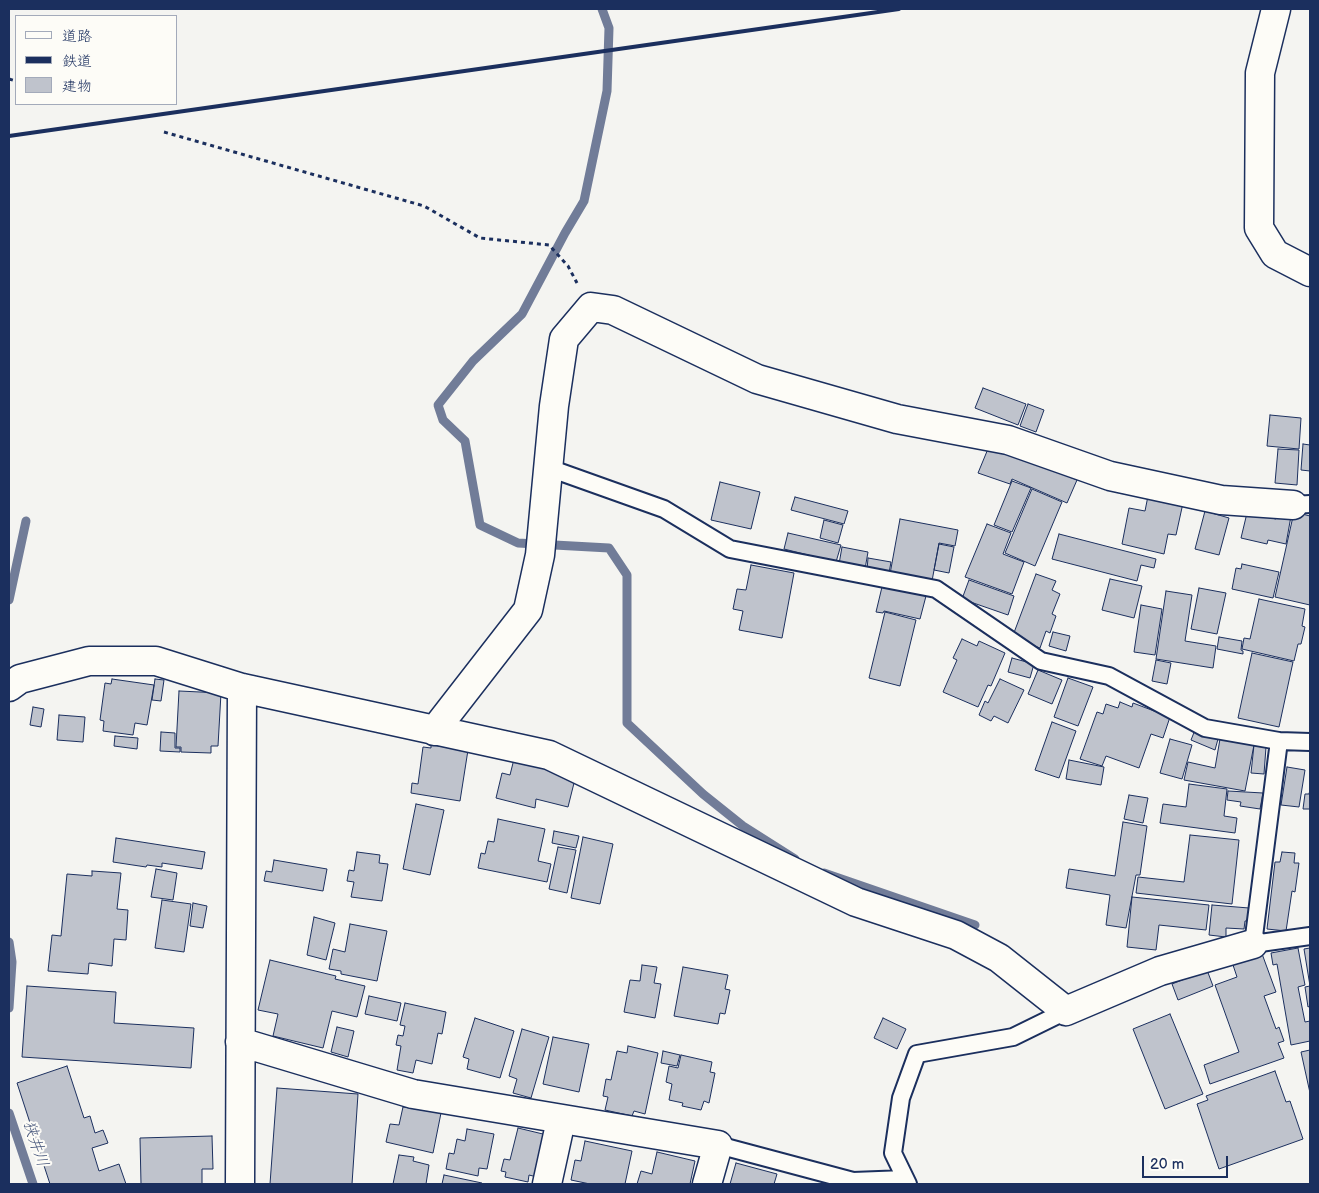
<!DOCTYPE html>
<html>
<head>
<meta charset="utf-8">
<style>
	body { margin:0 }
	#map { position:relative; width:1319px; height:1193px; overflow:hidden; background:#f4f4f1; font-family:"Balsamiq Sans","Klee One",sans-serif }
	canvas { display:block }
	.frame { position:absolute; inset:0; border:10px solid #1b2f5e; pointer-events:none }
	.legend { position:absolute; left:15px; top:15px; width:162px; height:90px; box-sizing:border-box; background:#fdfcf7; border:1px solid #a3aaba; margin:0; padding:6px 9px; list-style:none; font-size:15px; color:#1b2f5e }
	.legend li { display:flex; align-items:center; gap:10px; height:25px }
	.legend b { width:25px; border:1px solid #a3aaba }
	.scale { position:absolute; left:1142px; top:1156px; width:86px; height:22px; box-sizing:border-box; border:2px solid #1b2f5e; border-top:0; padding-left:6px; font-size:15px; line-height:18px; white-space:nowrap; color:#1b2f5e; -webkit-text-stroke:4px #fdfcf7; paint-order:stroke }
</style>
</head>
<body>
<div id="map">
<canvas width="1319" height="1193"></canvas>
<div class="frame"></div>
<ul class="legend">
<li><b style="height:6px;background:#fdfcf7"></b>道路</li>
<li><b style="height:6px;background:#1b2f5e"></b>鉄道</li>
<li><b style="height:14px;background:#bfc3cc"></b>建物</li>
</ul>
<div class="scale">20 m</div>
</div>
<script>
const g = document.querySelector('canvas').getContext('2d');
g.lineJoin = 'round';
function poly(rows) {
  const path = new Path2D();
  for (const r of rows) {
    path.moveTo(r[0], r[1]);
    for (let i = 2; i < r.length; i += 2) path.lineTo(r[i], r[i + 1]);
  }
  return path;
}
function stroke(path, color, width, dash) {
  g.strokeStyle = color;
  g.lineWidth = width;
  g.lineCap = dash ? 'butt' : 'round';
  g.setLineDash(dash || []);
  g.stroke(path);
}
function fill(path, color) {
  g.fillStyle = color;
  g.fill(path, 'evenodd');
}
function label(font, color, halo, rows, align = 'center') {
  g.font = font + ' "Balsamiq Sans","Klee One",sans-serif';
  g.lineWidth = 4;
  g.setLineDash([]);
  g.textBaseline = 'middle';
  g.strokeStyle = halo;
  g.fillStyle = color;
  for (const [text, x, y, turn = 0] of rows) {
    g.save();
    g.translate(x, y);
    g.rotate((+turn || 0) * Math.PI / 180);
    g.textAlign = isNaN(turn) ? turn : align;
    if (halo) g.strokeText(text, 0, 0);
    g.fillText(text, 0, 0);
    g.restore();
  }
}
stroke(poly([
	[602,9,609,28,607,91,584,201,565,233,522,314,473,361,438,405,443,420,465,441,480,525,518,543,609,548,627,575,627,723,703,794,743,826,795,859],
	[9,600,26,521],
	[824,873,975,925],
	[9,942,12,962,9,1008],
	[9,1113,33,1184]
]), '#717c98', 9);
const building = poly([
	[983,388,1026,404,1018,425,975,408,983,388],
	[1028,404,1044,410,1036,432,1020,426,1028,404],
	[1270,415,1301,418,1299,449,1267,446,1270,415],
	[990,444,1077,480,1067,503,1012,479,1010,484,978,473,990,444],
	[1303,444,1310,445,1310,471,1301,470,1303,444],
	[1278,449,1299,450,1297,485,1275,483,1278,449],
	[1012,481,1031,488,1012,532,994,525,1012,481],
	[720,482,760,492,751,529,711,520,720,482],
	[1032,489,1062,502,1035,566,1005,553,1032,489],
	[1148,496,1183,503,1176,535,1168,534,1164,554,1122,544,1129,508,1145,511,1148,496],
	[795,497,848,511,844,524,791,510,795,497],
	[1205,511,1229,518,1219,555,1195,549,1205,511],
	[1294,512,1310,516,1310,605,1275,597,1294,512],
	[1247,513,1276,519,1278,513,1291,516,1286,544,1268,540,1267,544,1241,538,1247,513],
	[900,519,958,530,955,546,939,543,932,581,890,574,900,519],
	[824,520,843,525,838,543,820,538,824,520],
	[987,524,1011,533,1003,554,1024,562,1012,594,965,577,987,524],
	[788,533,841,545,836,562,784,549,788,533],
	[1059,534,1156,559,1154,568,1141,565,1137,581,1052,559,1059,534],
	[939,544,954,547,949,573,934,570,939,544],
	[842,547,868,552,865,569,839,564,842,547],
	[868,558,891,562,889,573,867,570,868,558],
	[1242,564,1279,572,1273,598,1232,589,1236,568,1241,569,1242,564],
	[751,565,794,573,782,638,739,630,743,611,733,609,737,589,746,590,751,565],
	[1036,574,1056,581,1052,590,1060,594,1052,614,1056,616,1050,633,1046,631,1040,648,1012,638,1036,574],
	[1110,579,1142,586,1134,618,1102,610,1110,579],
	[969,580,1014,596,1008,615,962,599,969,580],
	[882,587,926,596,920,619,884,611,883,613,876,612,882,587],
	[1199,588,1226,593,1217,634,1191,629,1199,588],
	[1166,591,1192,595,1185,641,1216,646,1213,668,1156,659,1166,591],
	[1259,599,1305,609,1302,626,1305,627,1301,644,1298,644,1294,661,1242,649,1244,638,1250,639,1259,599],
	[1141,605,1162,609,1155,655,1134,652,1141,605],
	[885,612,916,620,900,686,869,678,885,612],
	[1053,632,1070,636,1066,651,1049,646,1053,632],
	[1219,637,1242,641,1241,650,1243,651,1243,654,1217,649,1219,637],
	[962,639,977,646,979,641,1005,653,991,686,988,685,978,707,943,692,957,660,953,658,962,639],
	[1252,653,1293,662,1279,727,1238,718,1252,653],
	[1012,658,1034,664,1030,678,1008,672,1012,658],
	[1156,660,1171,663,1167,684,1152,681,1156,660],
	[1038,670,1062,680,1052,704,1028,694,1038,670],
	[1068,678,1093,687,1078,726,1054,717,1068,678],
	[112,679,154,685,147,725,135,723,133,735,103,731,104,721,100,720,105,683,111,684,112,679],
	[155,679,164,680,161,701,152,700,155,679],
	[1000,679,1024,690,1008,723,994,716,991,721,979,715,985,701,988,703,1000,679],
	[179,691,221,693,218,746,211,746,211,753,181,752,181,747,176,747,179,691],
	[1120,702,1132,707,1133,703,1170,717,1163,738,1151,734,1139,768,1106,756,1102,766,1080,759,1097,712,1103,714,1106,704,1118,708,1120,702],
	[33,707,44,709,41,727,30,725,33,707],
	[59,715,85,717,83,742,57,740,59,715],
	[1052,722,1076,731,1059,778,1035,770,1052,722],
	[1195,730,1218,739,1215,750,1191,740,1195,730],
	[161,732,175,733,175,748,180,748,180,752,160,751,161,732],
	[115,736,138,738,137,749,114,746,115,736],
	[1170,739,1192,745,1182,779,1160,773,1170,739],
	[1220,739,1254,745,1245,791,1184,780,1188,762,1215,768,1220,739],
	[431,745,468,750,460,801,411,793,412,783,418,784,423,747,431,748,431,745],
	[1254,745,1266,747,1264,774,1251,773,1254,745],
	[514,759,576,775,568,807,536,799,535,808,496,798,502,773,510,775,514,759],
	[1069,760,1104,767,1101,785,1066,779,1069,760],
	[1287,767,1305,770,1299,807,1281,805,1287,767],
	[1189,784,1227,789,1224,816,1237,818,1235,833,1160,823,1163,804,1186,807,1189,784],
	[1310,790,1310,809,1303,809,1305,794,1309,794,1310,790],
	[1228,791,1263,793,1260,809,1240,806,1241,802,1227,800,1228,791],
	[1129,795,1148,798,1143,823,1124,819,1129,795],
	[416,804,444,810,430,875,403,869,416,804],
	[498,819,545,829,538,861,551,864,547,882,478,868,481,853,485,854,488,841,494,842,498,819],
	[1123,822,1147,826,1140,875,1136,875,1126,928,1106,925,1110,895,1066,888,1069,869,1115,876,1123,822],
	[554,831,579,836,576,848,552,843,554,831],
	[1190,835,1239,840,1232,904,1136,893,1138,877,1184,882,1190,835],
	[583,837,613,844,600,904,571,898,583,837],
	[116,838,205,852,202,869,162,863,162,867,147,865,146,867,113,862,116,838],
	[558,847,576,850,567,893,549,889,558,847],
	[357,852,380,855,379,863,388,864,382,901,351,897,354,882,347,881,349,870,354,871,357,852],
	[1282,852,1295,853,1294,863,1299,863,1295,892,1292,891,1286,931,1267,929,1275,862,1280,862,1282,852],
	[274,860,327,869,323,891,264,881,266,871,272,872,274,860],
	[156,869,177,873,173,900,151,897,156,869],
	[92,871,121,873,117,909,128,910,126,940,114,939,112,966,89,963,88,974,48,971,52,935,61,936,67,874,92,876,92,871],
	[1132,897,1209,905,1206,930,1159,925,1156,950,1127,947,1132,897],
	[162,900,191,904,184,952,155,948,162,900],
	[193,903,207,906,203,928,190,926,193,903],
	[1212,905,1249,908,1249,921,1245,921,1244,929,1226,928,1226,937,1209,935,1212,905],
	[314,917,335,923,326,960,307,955,314,917],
	[350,924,387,931,377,981,341,974,341,971,329,969,333,949,345,952,350,924],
	[1298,948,1305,985,1298,987,1305,1022,1310,1021,1310,1041,1291,1045,1277,964,1273,965,1271,953,1298,948],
	[1310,948,1310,1006,1308,1007,1305,987,1310,986,1304,949,1310,948],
	[1261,951,1276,992,1264,996,1276,1029,1279,1027,1284,1041,1278,1043,1284,1058,1210,1084,1204,1065,1239,1052,1215,985,1237,977,1232,962,1261,951],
	[270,960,336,976,335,979,365,986,357,1017,332,1011,323,1048,273,1036,278,1014,258,1010,270,960],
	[642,965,657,967,654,983,661,984,655,1018,624,1012,630,980,640,981,642,965],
	[683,967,728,975,725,989,730,990,725,1014,720,1013,718,1024,674,1016,683,967],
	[1207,970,1213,986,1178,1000,1172,984,1207,970],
	[27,986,116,992,114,1023,194,1028,191,1068,22,1057,27,986],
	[369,996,401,1003,397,1021,365,1014,369,996],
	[405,1003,446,1012,442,1034,438,1033,432,1064,416,1060,413,1073,397,1070,401,1046,396,1045,398,1035,403,1036,405,1026,400,1025,405,1003],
	[1170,1014,1203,1094,1165,1109,1133,1029,1170,1014],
	[475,1018,514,1031,500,1078,467,1069,469,1059,463,1057,475,1018],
	[883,1018,906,1029,897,1049,874,1038,883,1018],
	[337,1027,354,1031,348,1057,331,1052,337,1027],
	[522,1029,549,1037,531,1098,513,1093,517,1079,509,1076,522,1029],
	[553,1037,589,1044,579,1092,543,1084,553,1037],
	[628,1046,658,1053,645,1114,634,1111,632,1116,605,1110,608,1097,603,1096,606,1079,611,1080,617,1051,627,1053,628,1046],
	[1310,1050,1310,1093,1301,1052,1310,1050],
	[663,1051,680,1055,677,1066,661,1063,663,1051],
	[681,1055,712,1062,710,1072,715,1073,709,1103,704,1101,701,1110,682,1106,683,1103,669,1100,672,1084,666,1082,669,1066,678,1068,681,1055],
	[67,1066,84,1118,90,1116,95,1133,103,1130,108,1143,92,1148,99,1171,119,1164,126,1184,50,1184,17,1083,67,1066],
	[1275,1071,1286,1102,1290,1101,1303,1139,1219,1169,1197,1104,1208,1100,1206,1096,1275,1071],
	[277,1088,358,1094,352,1184,270,1184,277,1088],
	[403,1107,441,1113,433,1153,386,1142,390,1124,399,1125,403,1107],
	[518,1128,547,1135,537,1177,529,1175,528,1182,505,1177,506,1172,501,1171,504,1159,510,1160,518,1128],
	[467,1129,494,1134,487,1169,479,1168,478,1176,446,1169,449,1153,454,1154,457,1139,465,1141,467,1129],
	[212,1136,213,1169,202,1169,202,1184,141,1184,140,1138,212,1136],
	[585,1141,632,1151,625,1184,590,1184,571,1180,575,1160,581,1161,585,1141],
	[657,1152,695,1161,690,1184,637,1184,641,1171,652,1174,657,1152],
	[399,1155,414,1157,413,1161,429,1165,426,1184,393,1184,399,1155],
	[736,1163,777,1174,774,1184,730,1184,736,1163],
	[444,1175,482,1183,482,1184,442,1184,444,1175]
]);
fill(building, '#bfc3cc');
stroke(building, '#1b2f5e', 1);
const lane = poly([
	[549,468,664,509,730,549,936,589,1041,661,1109,676,1205,728,1279,741,1310,742],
	[1293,505,1310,504],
	[1279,741,1253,944,1310,936],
	[718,1145,853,1181,905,1179],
	[908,1184,893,1153,901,1098,917,1054,1013,1037,1066,1011]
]);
const street = poly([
	[1276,9,1260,73,1259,228,1275,254,1310,272],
	[9,687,20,679,89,661,156,661,242,688,549,755,856,902,956,935,999,958,1066,1011,1160,971,1253,944],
	[434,731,528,610,540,555,554,406,564,339,591,307,613,310,757,379,897,419,1008,440,1110,476,1221,500,1293,505],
	[240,1042,413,1094,718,1145,707,1184],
	[240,1184,242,688],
	[547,1184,561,1120]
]);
stroke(lane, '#1b2f5e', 20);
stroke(street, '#1b2f5e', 31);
stroke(poly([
	[9,79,16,81],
	[164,132,424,206,480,238,549,245,568,266,577,283]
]), '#1b2f5e', 3, [4, 4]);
stroke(lane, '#fdfcf7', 16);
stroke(street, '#fdfcf7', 28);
stroke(poly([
	[9,136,899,9]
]), '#1b2f5e', 4);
label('italic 16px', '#46567b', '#fdfcf7', [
	["狭井川",35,1144,71]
]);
</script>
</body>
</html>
